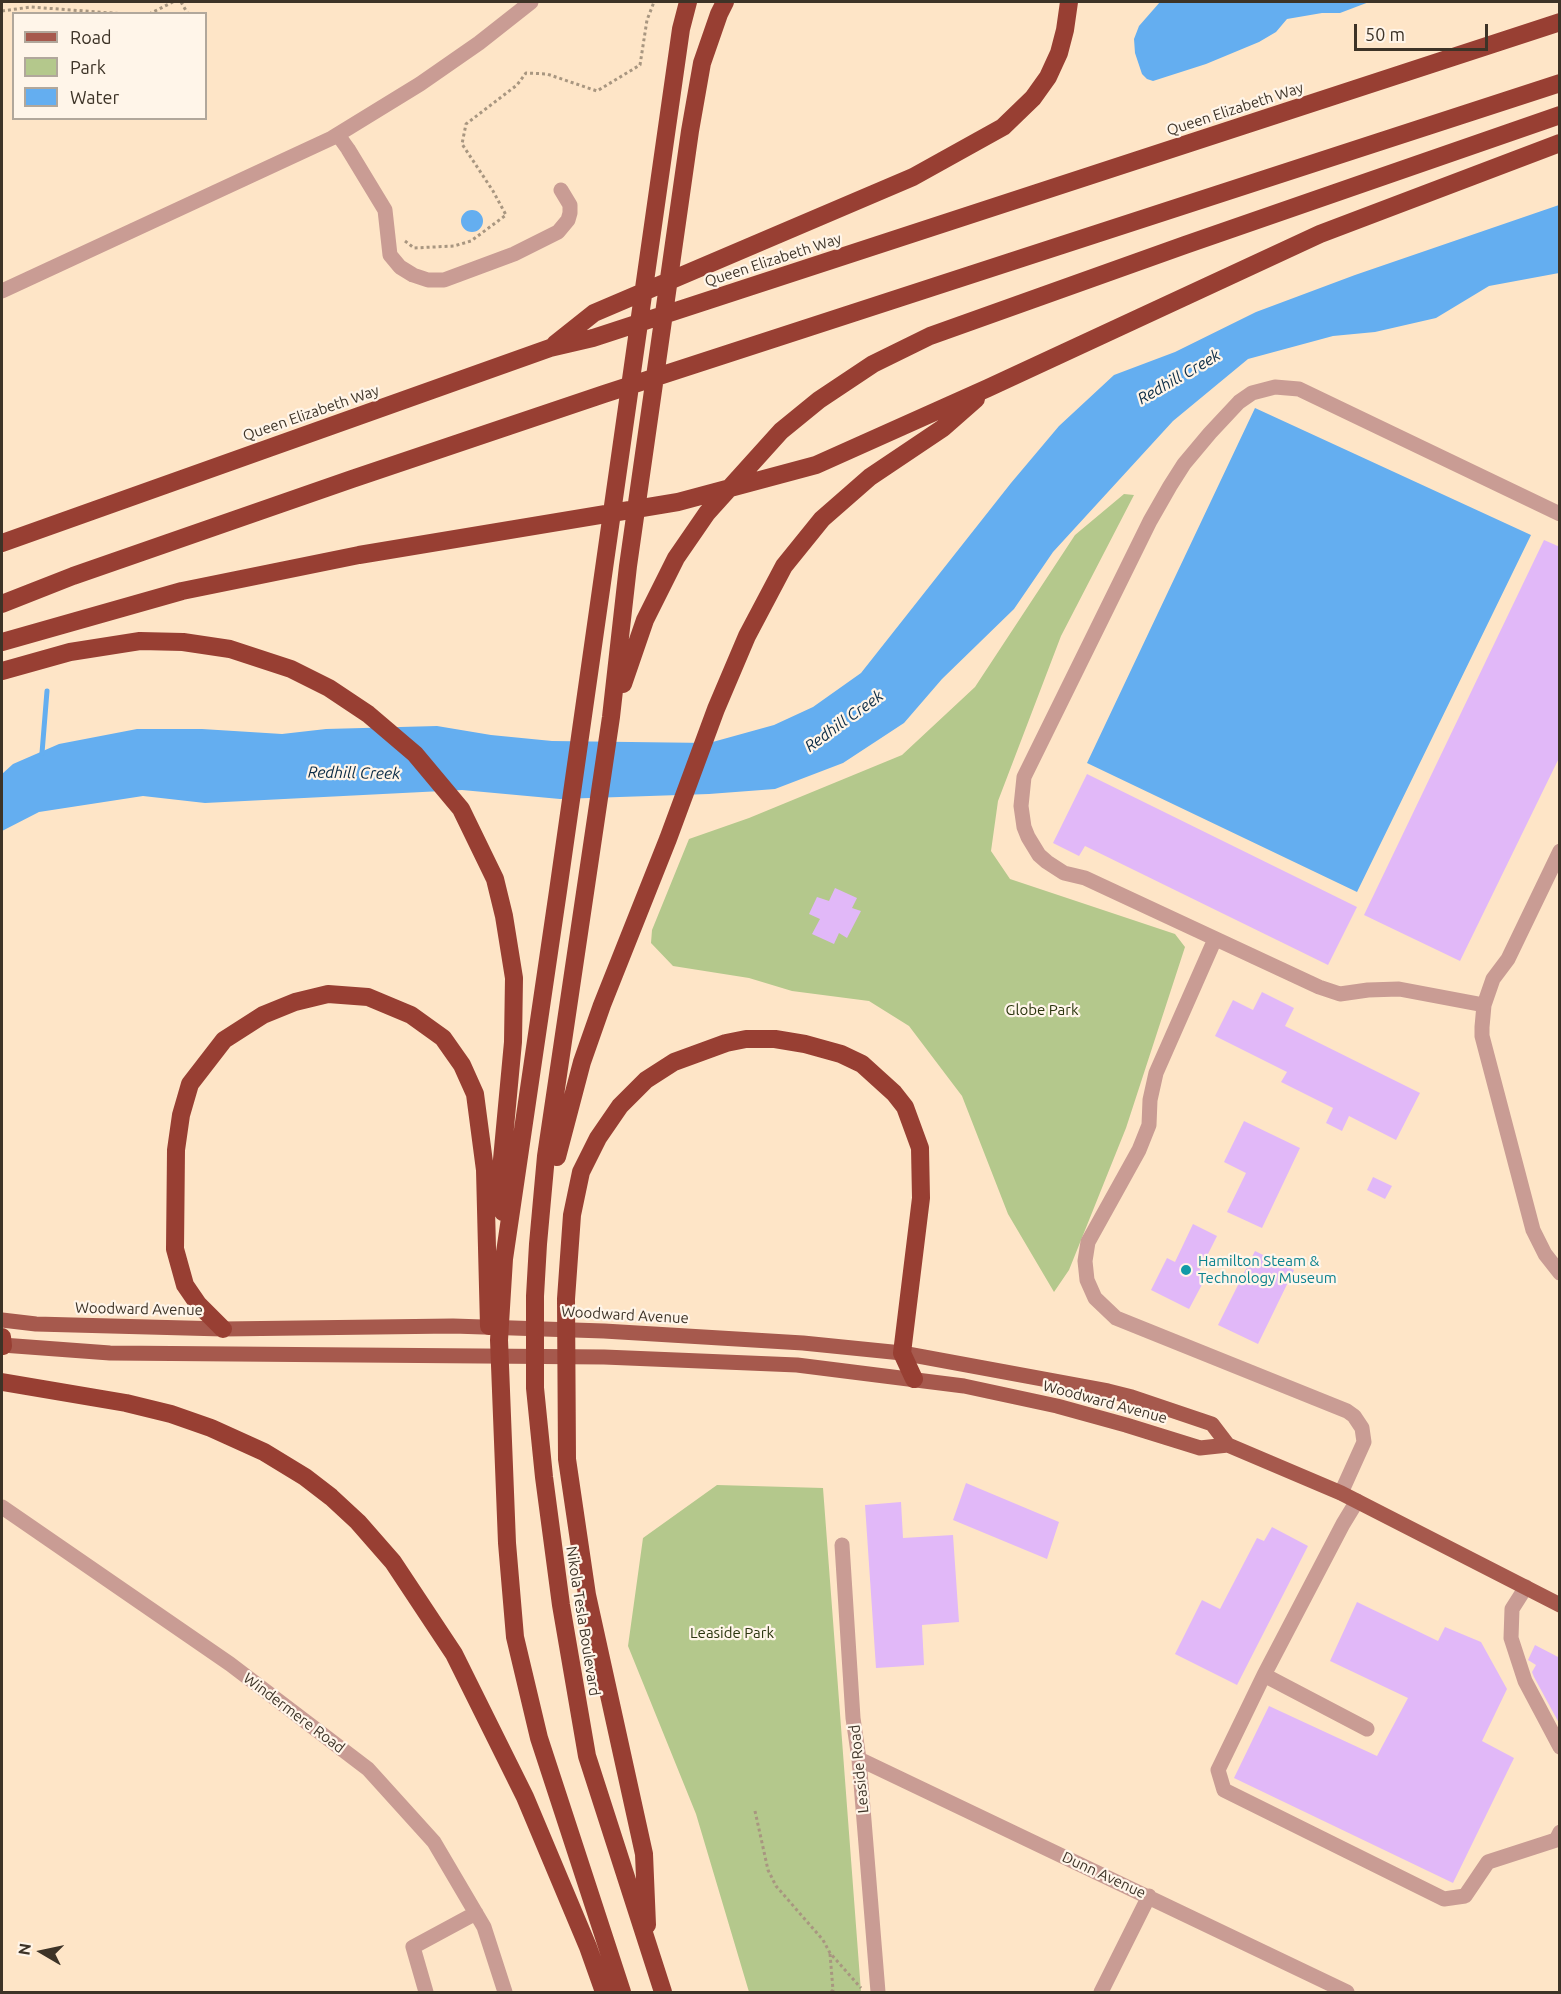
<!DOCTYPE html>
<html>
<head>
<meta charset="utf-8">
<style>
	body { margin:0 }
	#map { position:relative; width:1561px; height:1994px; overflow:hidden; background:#fee5c7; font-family:Ubuntu,sans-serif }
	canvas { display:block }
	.frame { position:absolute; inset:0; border:3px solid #3d3327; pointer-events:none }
	.legend { position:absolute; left:12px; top:12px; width:195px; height:108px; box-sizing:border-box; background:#fff5e9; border:2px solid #b1a79b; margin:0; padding:8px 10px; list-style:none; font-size:18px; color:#3d3327 }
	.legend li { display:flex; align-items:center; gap:12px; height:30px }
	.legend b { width:30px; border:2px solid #b1a79b }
	.north { position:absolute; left:12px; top:1922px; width:60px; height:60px; -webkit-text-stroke:4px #fff5e9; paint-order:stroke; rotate:279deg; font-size:16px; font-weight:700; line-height:24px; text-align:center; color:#3d3327 }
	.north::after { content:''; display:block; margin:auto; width:21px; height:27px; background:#3d3327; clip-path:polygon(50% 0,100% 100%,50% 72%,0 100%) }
	.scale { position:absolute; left:1354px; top:24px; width:134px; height:27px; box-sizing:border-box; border:3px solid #3d3327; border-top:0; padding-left:8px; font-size:18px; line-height:21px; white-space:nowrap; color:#3d3327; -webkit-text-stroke:4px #fff5e9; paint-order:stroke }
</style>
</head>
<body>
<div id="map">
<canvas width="1561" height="1994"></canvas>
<div class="frame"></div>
<ul class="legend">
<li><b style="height:8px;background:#a6594d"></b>Road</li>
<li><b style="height:16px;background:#b4c88c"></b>Park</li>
<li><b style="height:16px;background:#64aef0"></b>Water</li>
</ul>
<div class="north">N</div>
<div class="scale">50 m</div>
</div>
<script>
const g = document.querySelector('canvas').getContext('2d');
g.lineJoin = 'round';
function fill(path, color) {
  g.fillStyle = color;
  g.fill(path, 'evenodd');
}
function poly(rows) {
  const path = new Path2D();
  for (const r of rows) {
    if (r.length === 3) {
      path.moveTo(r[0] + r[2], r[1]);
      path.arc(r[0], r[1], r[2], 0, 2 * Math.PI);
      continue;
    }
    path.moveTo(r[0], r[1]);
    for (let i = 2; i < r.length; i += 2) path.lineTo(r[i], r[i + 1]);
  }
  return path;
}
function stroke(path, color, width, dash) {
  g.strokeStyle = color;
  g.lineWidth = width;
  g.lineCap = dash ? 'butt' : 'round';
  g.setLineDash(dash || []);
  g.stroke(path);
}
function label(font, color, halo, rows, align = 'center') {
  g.font = font + ' Ubuntu,sans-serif';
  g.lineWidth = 4.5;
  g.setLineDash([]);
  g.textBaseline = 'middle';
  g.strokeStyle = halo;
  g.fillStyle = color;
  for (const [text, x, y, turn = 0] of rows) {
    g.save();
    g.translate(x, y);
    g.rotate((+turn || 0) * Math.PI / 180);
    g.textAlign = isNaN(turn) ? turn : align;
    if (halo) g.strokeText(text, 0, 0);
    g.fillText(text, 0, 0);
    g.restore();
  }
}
fill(poly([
	[1124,494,1134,495,1061,636,998,801,991,851,1010,879,1175,934,1185,947,1126,1128,1069,1270,1054,1292,1008,1214,962,1096,909,1026,869,1001,792,991,749,978,673,966,651,943,652,930,689,839,749,818,902,755,975,687,1075,535],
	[717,1485,823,1488,861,1992,749,1992,696,1814,628,1646,643,1538]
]), '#b4c88c');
fill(poly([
	[1160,2,1369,2,1340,13,1322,13,1287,19,1276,32,1259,42,1206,64,1153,81,1147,79,1142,74,1135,53,1134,39,1139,26],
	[1559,205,1559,273,1489,286,1436,318,1375,332,1333,336,1248,359,1173,421,1053,552,1014,609,942,679,904,723,843,763,775,789,709,794,560,799,462,790,205,803,143,796,39,812,2,831,2,774,13,764,59,744,137,729,202,729,282,734,326,729,437,726,491,735,552,741,709,743,774,725,813,707,861,673,1011,483,1059,426,1114,375,1175,352,1256,312,1355,275],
	[472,221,11],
	[1255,408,1531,535,1357,892,1087,763]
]), '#64aef0');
stroke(poly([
	[42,753,47,691]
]), '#64aef0', 5);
fill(poly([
	[1544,540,1560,547,1560,756,1460,961,1364,915],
	[1087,774,1357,907,1328,965,1085,846,1079,856,1053,843],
	[835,888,857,898,852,908,861,911,847,938,839,933,834,944,812,934,820,919,809,914,817,897,829,901],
	[1262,992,1294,1008,1285,1026,1420,1093,1396,1140,1349,1116,1342,1131,1326,1123,1333,1108,1281,1082,1287,1072,1215,1036,1233,1000,1253,1010],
	[1244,1121,1300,1148,1262,1228,1227,1212,1246,1173,1224,1162],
	[1373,1177,1392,1186,1385,1199,1367,1190],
	[1193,1224,1217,1236,1198,1274,1206,1277,1189,1309,1151,1290,1167,1258,1175,1262],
	[1255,1251,1294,1270,1258,1344,1218,1325],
	[966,1483,1059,1522,1047,1559,953,1520],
	[901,1502,903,1538,953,1535,959,1622,922,1625,924,1665,876,1668,865,1505],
	[1272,1527,1308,1546,1237,1685,1175,1654,1202,1600,1220,1609,1257,1538,1264,1541],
	[1357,1602,1438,1641,1445,1627,1481,1642,1507,1689,1482,1741,1514,1758,1453,1883,1234,1778,1269,1706,1377,1756,1408,1698,1330,1661],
	[1535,1645,1560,1658,1560,1725,1534,1677,1532,1672,1536,1665,1528,1660]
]), '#e1b8f8');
stroke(poly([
	[181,2,188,14],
	[2,11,31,7,125,14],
	[149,14,173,2],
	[405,241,414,248,454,246,471,241,506,215,493,191,462,144,466,124,517,85,526,73,547,74,597,91,640,65,647,20,654,2],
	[755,1811,768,1870,776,1886,823,1940,830,1953,861,1988],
	[830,1954,833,1990,831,1992]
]), '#a89680', 3, [3, 3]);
stroke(poly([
	[338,135,348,149,385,210,390,255,400,267,413,275,428,280,444,280,514,254,558,232,568,220,570,213,570,205,561,190],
	[2,291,332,138,420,84,479,43,531,2],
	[1560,851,1508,959,1493,979,1484,1005,1482,1027,1482,1036,1533,1230,1545,1254,1560,1273],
	[1215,939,1156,1073,1150,1100,1149,1125,1139,1150,1088,1242,1085,1261,1087,1280,1095,1298,1116,1318,1347,1411,1354,1416,1362,1428,1364,1442,1341,1493],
	[1484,1005,1399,989,1368,990,1340,994,1319,987,1085,878,1064,873,1047,862,1039,855,1028,837,1024,827,1021,806,1024,777,1150,521,1170,486,1184,464,1210,433,1239,402,1252,393,1275,387,1299,389,1560,514],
	[1357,1501,1343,1524,1264,1675,1218,1770,1224,1790,1444,1899,1465,1896,1488,1862,1556,1840,1560,1832],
	[2,1507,230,1664,368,1769,434,1842,484,1927,505,1992],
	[842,1545,853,1718,859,1759,878,1992],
	[1526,1587,1512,1609,1511,1638,1525,1681,1560,1747],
	[1264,1675,1367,1729],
	[859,1759,1347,1992],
	[426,1992,413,1947,476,1913],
	[1101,1992,1149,1896]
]), '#c99c94', 15);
stroke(poly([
	[2,1320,36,1324,223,1329,453,1326,604,1331,803,1343,902,1353,1108,1391,1132,1397,1212,1424,1228,1445,1341,1493,1560,1605],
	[2,1345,110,1353,604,1357,797,1365,964,1386,1057,1406,1126,1425,1200,1448,1228,1445]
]), '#a6594d', 15);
stroke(poly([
	[555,344,594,313,913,177,1003,127,1033,98,1048,77,1059,53,1065,30,1069,2],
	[2,543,550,348,593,338,1560,22],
	[2,604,73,576,352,479,604,394,1560,83],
	[2,642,182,591,359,555,678,502,816,465,988,388,1320,234,1560,143],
	[2,671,70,652,140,641,183,642,230,649,291,669,329,688,368,714,415,754,461,809,495,879,504,916,514,978,513,1042,501,1170,503,1212],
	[623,684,645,620,676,558,707,513,781,431,819,400,873,364,930,336,1185,245,1560,115],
	[557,1157,582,1062,602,1005,668,839,716,709,747,636,784,566,822,519,870,477,943,428,976,399],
	[223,1329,198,1304,185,1285,175,1249,176,1150,181,1115,190,1084,224,1040,263,1015,295,1002,328,994,368,997,411,1015,443,1038,462,1065,475,1094,485,1170,489,1326],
	[2,1337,3,1346],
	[2,1382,126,1403,171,1414,211,1428,264,1452,305,1477,331,1497,358,1522,393,1562,454,1654,525,1797,588,1947,604,1992],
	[647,1925,644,1854,587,1595,567,1459,566,1299,572,1215,581,1172,598,1138,620,1106,646,1080,674,1062,726,1043,746,1039,775,1039,805,1044,841,1054,862,1064,894,1093,905,1107,920,1148,921,1198,902,1353,914,1379],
	[622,1992,539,1738,515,1637,507,1543,499,1340,504,1259,558,891,681,29,688,2],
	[663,1992,587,1756,561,1605,544,1477,535,1388,535,1296,538,1244,546,1156,611,717,628,566,690,131,702,63,719,14,725,2]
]), '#983f33', 18);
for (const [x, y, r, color] of [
	[1186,1270,6,"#0f9aa8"]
]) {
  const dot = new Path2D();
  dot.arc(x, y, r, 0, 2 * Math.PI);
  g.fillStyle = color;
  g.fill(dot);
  stroke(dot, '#fff5e9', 2);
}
label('15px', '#3d3327', '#fff5e9', [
	["Queen Elizabeth Way",1235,109,-18],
	["Queen Elizabeth Way",773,260,-18],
	["Queen Elizabeth Way",311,413,-19],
	["Woodward Avenue",139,1309,1],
	["Woodward Avenue",625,1315,3],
	["Woodward Avenue",1105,1402,15],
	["Nikola Tesla Boulevard",583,1621,81],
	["Windermere Road",294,1713,37],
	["Leaside Road",859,1769,-96],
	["Dunn Avenue",1104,1875,25]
]);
label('15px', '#2b350f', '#fff5e9', [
	["Globe Park",1042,1010],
	["Leaside Park",732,1633]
]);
label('15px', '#0d838f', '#fff5e9', [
	["Hamilton Steam &",1198,1261],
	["Technology Museum",1198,1278]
], 'left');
label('italic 16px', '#0b2b45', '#fff5e9', [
	["Redhill Creek",1179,377,-30],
	["Redhill Creek",844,721,-36],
	["Redhill Creek",354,773,1]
]);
</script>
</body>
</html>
